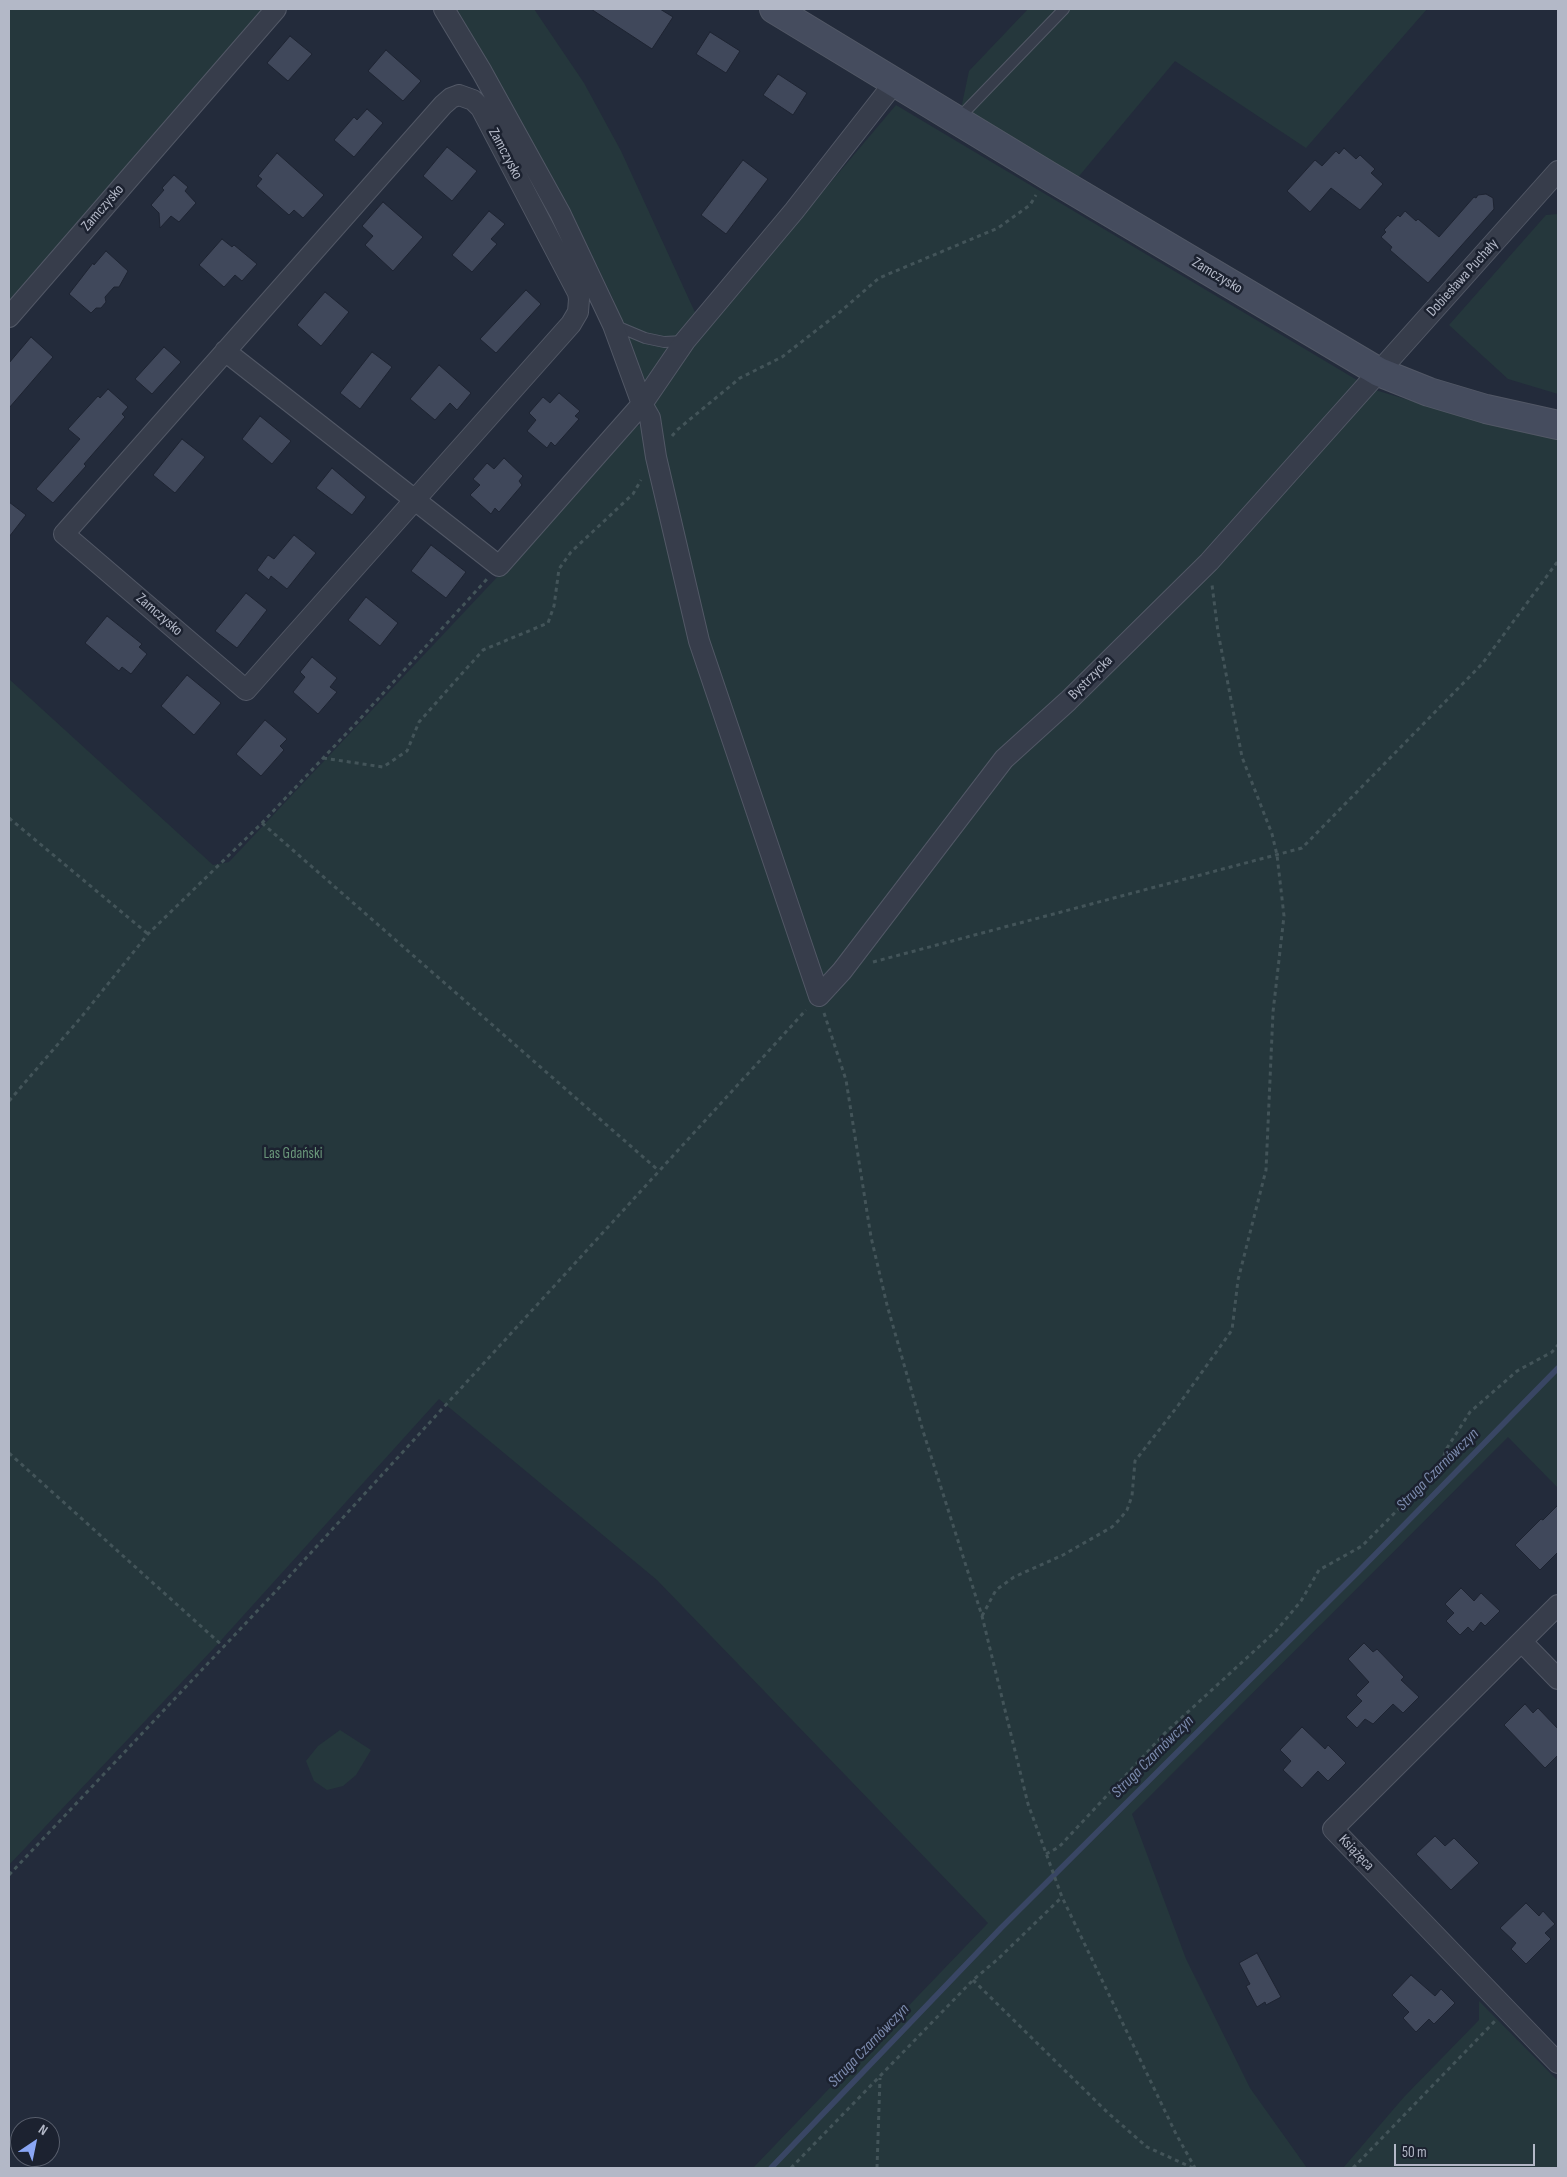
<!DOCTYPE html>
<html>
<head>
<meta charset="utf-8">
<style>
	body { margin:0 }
	#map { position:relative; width:1567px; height:2177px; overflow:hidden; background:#232b3b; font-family:"Sofia Sans Condensed",sans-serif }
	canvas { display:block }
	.frame { position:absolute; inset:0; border:10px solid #b3b8c7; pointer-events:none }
	.north { position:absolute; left:10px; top:2117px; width:50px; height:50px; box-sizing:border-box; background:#1c2230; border:1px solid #585e6c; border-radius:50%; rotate:34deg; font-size:14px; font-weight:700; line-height:20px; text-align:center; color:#b3b8c7 }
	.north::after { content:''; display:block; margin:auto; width:18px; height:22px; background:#8aa6f4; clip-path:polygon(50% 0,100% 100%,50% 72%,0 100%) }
	.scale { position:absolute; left:1394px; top:2144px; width:141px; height:22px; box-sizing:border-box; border:2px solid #b3b8c7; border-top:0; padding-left:6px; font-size:15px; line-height:18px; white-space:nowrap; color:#b3b8c7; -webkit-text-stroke:4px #1c2230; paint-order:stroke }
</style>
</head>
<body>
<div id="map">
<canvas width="1567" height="2177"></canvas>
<div class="frame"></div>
<div class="north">N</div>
<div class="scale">50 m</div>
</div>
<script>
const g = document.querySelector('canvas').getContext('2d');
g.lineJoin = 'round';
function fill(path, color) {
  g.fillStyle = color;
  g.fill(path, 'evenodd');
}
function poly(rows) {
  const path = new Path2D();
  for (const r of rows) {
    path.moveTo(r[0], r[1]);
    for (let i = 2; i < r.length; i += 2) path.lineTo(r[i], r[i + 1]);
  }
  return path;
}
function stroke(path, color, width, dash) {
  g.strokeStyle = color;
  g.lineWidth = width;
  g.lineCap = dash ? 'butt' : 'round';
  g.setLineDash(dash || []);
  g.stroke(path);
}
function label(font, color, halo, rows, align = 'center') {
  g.font = font + ' "Sofia Sans Condensed",sans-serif';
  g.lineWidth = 5;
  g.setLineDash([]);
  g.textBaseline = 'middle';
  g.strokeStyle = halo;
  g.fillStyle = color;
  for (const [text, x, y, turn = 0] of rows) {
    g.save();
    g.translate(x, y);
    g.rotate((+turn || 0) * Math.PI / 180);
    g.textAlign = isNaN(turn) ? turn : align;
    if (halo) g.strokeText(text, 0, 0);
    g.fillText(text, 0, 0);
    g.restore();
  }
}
fill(poly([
	[9,9,263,9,9,305],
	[457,9,534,9,584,83,621,151,704,332,896,105,1372,389,1445,411,1558,437,1558,1488,1508,1437,1132,1814,1186,1959,1250,2088,1307,2168,753,2168,988,1923,657,1580,439,1399,214,1648,9,1865,9,679,213,865,229,862,500,574,631,430,656,415,613,299,568,205],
	[1028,9,1427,9,1306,148,1175,61,1075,181,961,109,969,71],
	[1558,214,1558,394,1508,379,1449,325,1546,215],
	[340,1730,371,1750,356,1775,343,1786,327,1790,314,1781,306,1761,318,1746],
	[1479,2001,1558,2081,1558,2168,1343,2168,1404,2097,1479,2020]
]), '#25373c');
stroke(poly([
	[771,2168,1001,1928,1358,1572,1558,1368]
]), '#394664', 5.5);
const building = poly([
	[591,9,660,9,673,17,652,49,591,9],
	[710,32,740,51,726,73,696,54,710,32],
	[290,36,312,54,288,81,267,63,290,36],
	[386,50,421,81,403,101,368,71,386,50],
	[778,74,807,93,793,115,763,95,778,74],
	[367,109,383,123,354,157,334,140,354,117,357,120,367,109],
	[447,147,477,171,452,201,423,176,447,147],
	[1344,148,1356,159,1360,155,1375,169,1371,173,1383,184,1360,210,1331,188,1310,212,1287,191,1315,160,1322,166,1336,151,1339,154,1344,148],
	[277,153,324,195,303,218,294,210,289,215,256,186,262,179,258,176,277,153],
	[743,160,768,179,726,234,701,215,743,160],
	[174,175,188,187,185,191,196,203,179,222,171,216,160,228,159,213,151,205,164,190,162,188,174,175],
	[1486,194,1493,198,1494,209,1428,283,1390,250,1392,247,1381,237,1386,232,1384,230,1398,215,1400,217,1405,211,1416,221,1418,219,1439,237,1474,197,1476,198,1478,195,1486,194],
	[383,202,423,237,393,271,365,245,373,236,362,226,383,202],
	[489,211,505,224,491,239,497,244,472,272,452,255,489,211],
	[222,239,232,247,234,245,257,264,242,281,235,275,224,287,199,265,222,239],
	[106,251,128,271,119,287,114,287,105,297,106,302,101,308,96,308,91,313,69,294,93,263,94,265,106,251],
	[526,290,541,304,496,353,480,339,526,290],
	[325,292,349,312,321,346,297,325,325,292],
	[31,337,53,357,9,408,9,363,31,337],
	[164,347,181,362,152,394,135,379,164,347],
	[372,352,392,367,360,409,340,393,372,352],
	[439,365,471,393,457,410,450,403,435,420,410,399,439,365],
	[108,389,128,407,122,414,125,417,84,464,86,466,53,503,36,489,80,439,68,429,98,396,100,398,108,389],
	[559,393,580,411,575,416,579,419,555,446,551,442,547,448,527,431,536,420,529,413,543,397,550,403,559,393],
	[260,416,291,441,272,464,242,439,260,416],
	[182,439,205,457,175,493,153,475,182,439],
	[504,458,523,476,519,481,522,485,499,512,495,508,491,514,470,495,480,485,473,479,487,463,494,469,504,458],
	[332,468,366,497,352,515,316,488,332,468],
	[9,502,26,515,9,537,9,502],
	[294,535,316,553,287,589,271,576,269,580,257,570,268,555,274,559,294,535],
	[431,545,466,572,446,598,411,571,431,545],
	[246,593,267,610,237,648,215,631,246,593],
	[366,597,398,623,380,646,348,620,366,597],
	[107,616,142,644,139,647,147,654,131,674,122,667,119,671,85,643,107,616],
	[312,657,337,678,330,687,337,692,318,714,293,692,305,677,300,672,312,657],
	[187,675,221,703,194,735,161,706,187,675],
	[265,720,287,739,280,746,284,750,261,776,236,754,265,720],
	[1558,1505,1558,1552,1540,1570,1515,1545,1541,1519,1543,1520,1558,1505],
	[1461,1588,1474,1601,1481,1593,1500,1611,1485,1626,1481,1622,1473,1632,1468,1627,1460,1635,1446,1621,1454,1613,1445,1604,1461,1588],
	[1364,1643,1373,1652,1377,1649,1404,1677,1401,1680,1419,1697,1403,1713,1393,1704,1373,1724,1365,1719,1357,1728,1346,1717,1362,1701,1356,1695,1369,1682,1348,1659,1364,1643],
	[1525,1704,1533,1713,1538,1708,1558,1729,1558,1755,1545,1768,1504,1725,1525,1704],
	[1302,1727,1325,1749,1328,1745,1346,1763,1328,1781,1318,1771,1302,1788,1283,1770,1291,1761,1280,1750,1302,1727],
	[1435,1836,1445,1846,1454,1838,1479,1863,1451,1890,1416,1854,1435,1836],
	[1526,1903,1539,1916,1543,1911,1555,1924,1545,1933,1551,1939,1526,1964,1511,1949,1516,1943,1500,1928,1526,1903],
	[1257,1953,1281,1997,1266,2005,1265,2002,1257,2007,1246,1986,1250,1984,1239,1963,1257,1953],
	[1411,1975,1435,1996,1441,1989,1455,2003,1434,2024,1429,2019,1416,2032,1403,2018,1409,2012,1392,1995,1411,1975]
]);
fill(building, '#40485b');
stroke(building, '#1e2432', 1);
const lane = poly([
	[958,119,1064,9],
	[614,325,645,338,664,342,684,341]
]);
const street = poly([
	[444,9,482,72,560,213,613,325,642,404,650,418,656,457,699,641,819,996,842,971,1004,759,1068,701,1209,562,1558,171],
	[459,95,473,100,481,108,578,293,579,299,578,312,571,324,246,690,64,534,443,105,451,98,459,95],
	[9,317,276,9],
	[225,351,499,566,642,404,685,341,794,211,895,82],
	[1558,1605,1333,1829,1558,2063],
	[1522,1642,1558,1679]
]);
const secondary = poly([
	[774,9,1049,176,1379,372,1429,392,1486,409,1558,425]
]);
stroke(lane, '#525866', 12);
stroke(street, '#525866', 22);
stroke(secondary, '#525866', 30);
stroke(poly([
	[672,436,677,430,740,378,782,357,840,312,879,278,998,228,1030,205,1036,195],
	[323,758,383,767,407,751,419,722,483,650,548,623,554,606,559,569,571,552,633,494,641,480],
	[9,818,148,934],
	[262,823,658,1170],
	[873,962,1302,848,1482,664,1558,561],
	[824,1013,846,1080,871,1237,887,1305,923,1431,982,1616,1028,1804,1062,1897,1176,2134,1195,2168],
	[9,1101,83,1015,148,934,262,823,358,721,487,579],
	[9,1453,224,1647],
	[982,1616,996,1590,1014,1577,1063,1555,1112,1527,1120,1519,1127,1510,1132,1496,1135,1461,1177,1407,1232,1330,1238,1280,1266,1170,1273,1012,1284,916,1277,855,1272,834,1242,757,1218,632,1212,585],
	[1046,1854,1059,1847,1166,1732,1276,1631,1301,1601,1319,1570,1362,1546,1439,1468,1447,1448,1470,1412,1517,1371,1552,1352,1558,1345],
	[9,1875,276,1591,806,1010],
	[973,1980,1107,2112,1147,2147,1193,2168],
	[791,2168,973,1980,998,1959,1062,1897],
	[877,2168,880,2078],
	[1353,2168,1495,2021]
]), '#435459', 3, [4, 4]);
stroke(lane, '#373d4b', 10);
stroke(street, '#373d4b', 20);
stroke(secondary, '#454c5e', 28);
label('15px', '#b3b8c7', '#1c2230', [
	["Zamczysko",505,154,62],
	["Zamczysko",103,208,-49],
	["Zamczysko",1217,276,31],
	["Dobiesława Puchały",1463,278,-48],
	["Zamczysko",159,615,41],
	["Bystrzycka",1091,678,-45],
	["Książęca",1356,1853,46]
]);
label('15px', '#6a977a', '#1c2230', [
	["Las Gdański",293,1154]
]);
label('italic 16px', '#7c8bae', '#1c2230', [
	["Struga Czarnówczyn",1438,1470,-45],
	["Struga Czarnówczyn",1153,1757,-45],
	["Struga Czarnówczyn",869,2046,-46]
]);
</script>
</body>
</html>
